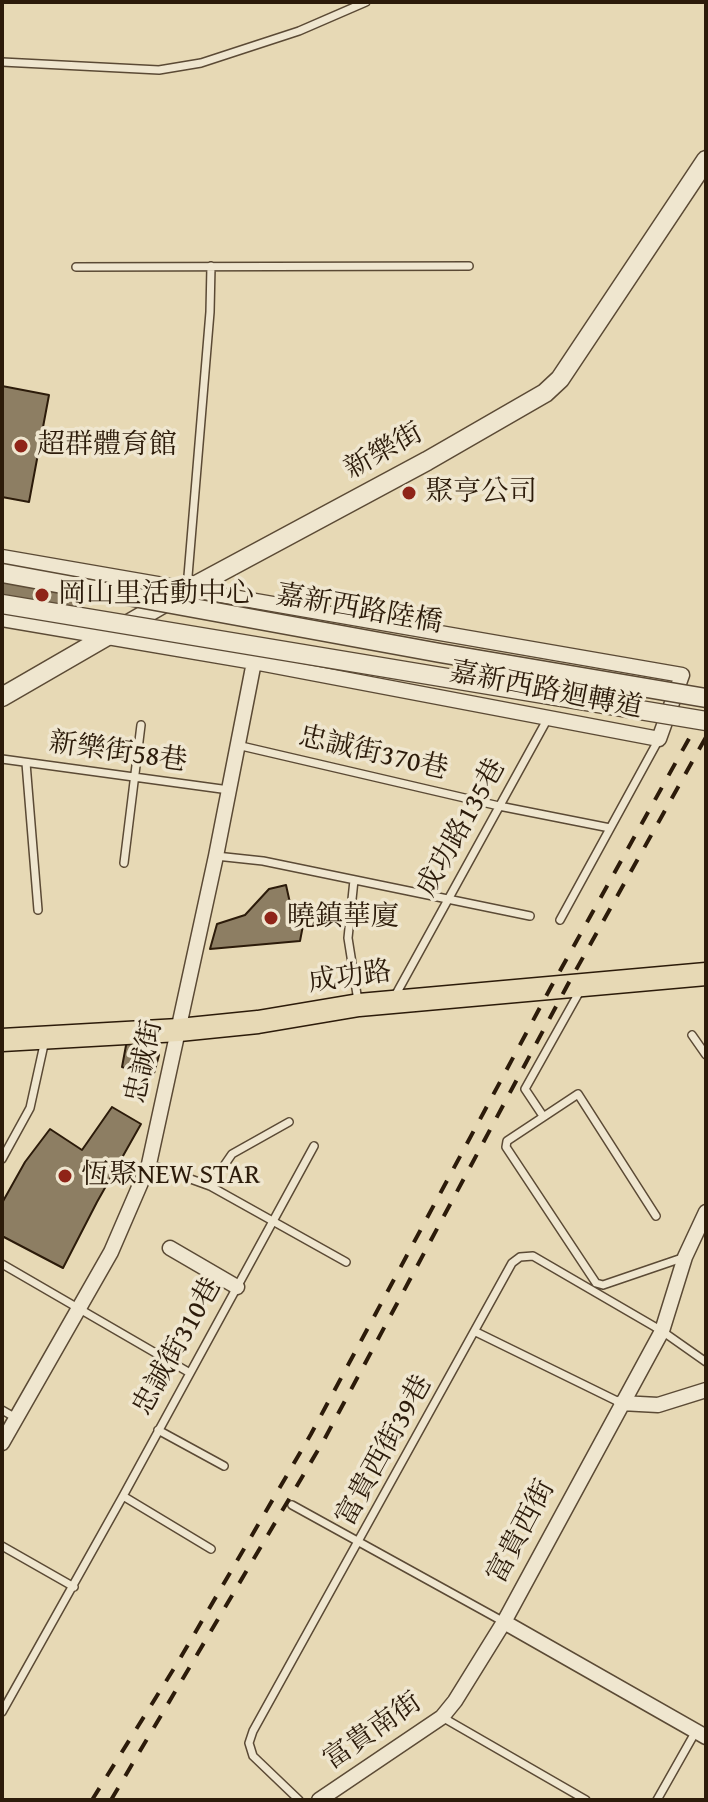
<!DOCTYPE html>
<html>
<head>
<meta charset="utf-8">
<style>
	body { margin:0 }
	#map { position:relative; width:708px; height:1802px; overflow:hidden; background:#e7d9b5; font-family:"Gentium Book Plus",serif }
	canvas { display:block }
	.frame { position:absolute; inset:0; border:4px solid #2c1b0a; pointer-events:none }
</style>
</head>
<body>
<div id="map">
<canvas width="708" height="1802"></canvas>
<div class="frame"></div>
</div>
<script>
const g = document.querySelector('canvas').getContext('2d');
g.lineJoin = 'round';
function fill(path, color) {
  g.fillStyle = color;
  g.fill(path, 'evenodd');
}
function poly(rows) {
  const path = new Path2D();
  for (const r of rows) {
    path.moveTo(r[0], r[1]);
    for (let i = 2; i < r.length; i += 2) path.lineTo(r[i], r[i + 1]);
  }
  return path;
}
function stroke(path, color, width, dash) {
  g.strokeStyle = color;
  g.lineWidth = width;
  g.lineCap = dash ? 'butt' : 'round';
  g.setLineDash(dash || []);
  g.stroke(path);
}
function label(font, color, halo, rows, align = 'center') {
  g.font = font + ' "Gentium Book Plus","Noto Serif TC",serif';
  g.lineWidth = 7;
  g.setLineDash([]);
  g.textBaseline = 'middle';
  g.strokeStyle = halo;
  g.fillStyle = color;
  for (const [text, x, y, turn = 0] of rows) {
    g.save();
    g.translate(x, y);
    g.rotate((+turn || 0) * Math.PI / 180);
    g.textAlign = isNaN(turn) ? turn : align;
    if (halo) g.strokeText(text, 0, 0);
    g.fillText(text, 0, 0);
    g.restore();
  }
}
const building = poly([
	[2,386,49,395,29,502,2,497,2,386],
	[2,567,84,580,77,622,2,610,2,567],
	[286,885,290,903,298,906,299,914,305,915,300,941,210,949,217,924,245,915,269,889,286,885],
	[127,1040,151,1040,159,1055,153,1077,122,1067,127,1040],
	[112,1107,141,1124,97,1202,63,1268,2,1236,2,1203,25,1162,50,1129,82,1150,112,1107]
]);
fill(building, '#8d7e63');
stroke(building, '#2c1b0a', 2);
const service = poly([
	[2,62,159,70,201,63,299,31,366,2],
	[76,267,469,266],
	[187,588,210,312,211,266],
	[237,745,499,806,610,828],
	[2,759,229,790],
	[26,763,38,910],
	[216,856,263,861,530,916],
	[124,863,141,725],
	[354,880,348,938,358,1001],
	[560,920,659,739],
	[395,996,548,718],
	[692,1035,706,1055],
	[543,1116,525,1089,581,989],
	[2,1159,30,1108,45,1040],
	[149,1164,210,1186,346,1262],
	[210,1186,232,1154,289,1122],
	[656,1216,578,1094,507,1141,506,1147,596,1283,603,1285,685,1257],
	[2,1264,190,1373],
	[476,1332,621,1403],
	[2,1410,16,1418],
	[158,1430,224,1466],
	[123,1496,314,1146],
	[292,1505,504,1622],
	[2,1546,74,1587],
	[2,1712,123,1496,211,1549],
	[442,1717,586,1800],
	[299,1800,253,1756,249,1743,253,1731,512,1263,520,1257,533,1256,662,1331,706,1362],
	[657,1800,696,1731]
]);
const minor = poly([
	[2,557,682,675,659,739,254,662,2,619],
	[170,1248,237,1287],
	[621,1403,658,1405,706,1390],
	[2,1443,111,1252,149,1164,216,856,254,662],
	[504,1622,706,1737],
	[319,1800,442,1717,455,1701,504,1622,662,1331,685,1257,706,1212]
]);
const tertiary = poly([
	[2,697,187,590,427,461,545,393,560,379,706,160]
]);
const primary = poly([
	[2,1040,179,1030,258,1022,359,1005,706,974]
]);
stroke(service, '#5b4a35', 10);
stroke(minor, '#5b4a35', 17);
stroke(tertiary, '#5b4a35', 21);
stroke(primary, '#2c1b0a', 25);
stroke(service, '#efe6cf', 7);
stroke(minor, '#efe6cf', 14);
stroke(tertiary, '#efe6cf', 18);
stroke(primary, '#e7d9b5', 22);
stroke(poly([
	[92,1800,178,1662,311,1434,551,987,706,708],
	[111,1800,324,1440,567,986,706,737]
]), '#2c1b0a', 4, [14, 14]);
const tertiaryBridge = poly([
	[2,573,440,653,706,698],
	[2,604,706,721]
]);
stroke(tertiaryBridge, '#5b4a35', 21, []);
stroke(tertiaryBridge, '#efe6cf', 18);
for (const [x, y, r, color] of [
	[21,446,8,"#8f2418"],
	[409,493,8,"#8f2418"],
	[42,595,8,"#8f2418"],
	[271,918,8,"#8f2418"],
	[65,1176,8,"#8f2418"]
]) {
  const dot = new Path2D();
  dot.arc(x, y, r, 0, 2 * Math.PI);
  g.fillStyle = color;
  g.fill(dot);
  stroke(dot, '#efe6cf', 3);
}
label('28px', '#2c1b0a', '#efe6cf', [
	["超群體育館",37,446],
	["聚亨公司",425,493],
	["岡山里活動中心",58,595],
	["曉鎮華廈",287,918],
	["恆聚NEW STAR",81,1176]
], 'left');
label('28px', '#2c1b0a', '#efe6cf', [
	["新樂街",384,452,-29],
	["嘉新西路陸橋",359,610,10],
	["嘉新西路迴轉道",546,691,11],
	["新樂街58巷",118,753,8],
	["忠誠街370巷",373,754,13],
	["成功路135巷",462,828,-61],
	["成功路",350,978,-8],
	["忠誠街",145,1062,-78],
	["忠誠街310巷",178,1347,-61],
	["富貴西街39巷",385,1451,-61],
	["富貴西街",522,1532,-62],
	["富貴南街",373,1732,-35]
]);
</script>
</body>
</html>
